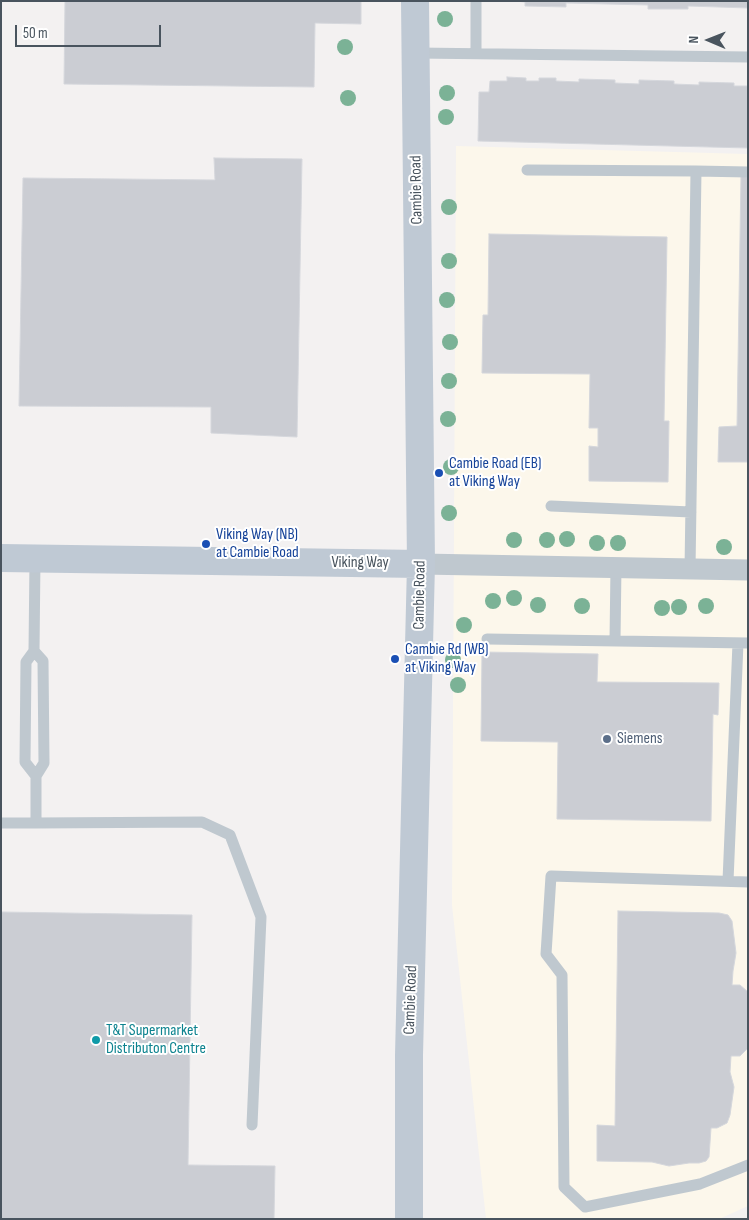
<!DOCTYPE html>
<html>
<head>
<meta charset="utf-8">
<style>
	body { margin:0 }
	#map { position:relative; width:749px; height:1220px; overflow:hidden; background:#f3f1f1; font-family:"Sofia Sans Condensed",sans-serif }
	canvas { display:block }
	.frame { position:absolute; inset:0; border:2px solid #49545e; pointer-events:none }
	.north { position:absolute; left:684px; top:15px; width:50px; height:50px; -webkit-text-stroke:4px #fff; paint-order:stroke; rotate:271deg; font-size:14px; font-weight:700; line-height:20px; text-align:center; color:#49545e }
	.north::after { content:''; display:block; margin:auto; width:18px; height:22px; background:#49545e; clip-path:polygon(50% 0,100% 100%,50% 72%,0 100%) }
	.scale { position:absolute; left:15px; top:25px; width:146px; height:22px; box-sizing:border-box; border:2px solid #49545e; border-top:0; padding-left:6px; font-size:15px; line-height:18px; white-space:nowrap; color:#49545e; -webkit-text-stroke:4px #fff; paint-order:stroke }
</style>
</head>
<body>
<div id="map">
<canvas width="749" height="1220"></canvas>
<div class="frame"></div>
<div class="north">N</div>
<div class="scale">50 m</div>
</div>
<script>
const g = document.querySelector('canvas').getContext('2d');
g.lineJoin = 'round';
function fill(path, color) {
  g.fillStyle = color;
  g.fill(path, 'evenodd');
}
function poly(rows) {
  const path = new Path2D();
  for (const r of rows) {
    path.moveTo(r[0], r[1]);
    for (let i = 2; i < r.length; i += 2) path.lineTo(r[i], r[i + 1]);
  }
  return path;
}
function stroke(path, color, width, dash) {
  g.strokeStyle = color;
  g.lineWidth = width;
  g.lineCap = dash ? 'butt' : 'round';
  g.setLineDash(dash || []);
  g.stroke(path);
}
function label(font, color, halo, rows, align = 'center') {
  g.font = font + ' "Sofia Sans Condensed",sans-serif';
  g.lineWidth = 4;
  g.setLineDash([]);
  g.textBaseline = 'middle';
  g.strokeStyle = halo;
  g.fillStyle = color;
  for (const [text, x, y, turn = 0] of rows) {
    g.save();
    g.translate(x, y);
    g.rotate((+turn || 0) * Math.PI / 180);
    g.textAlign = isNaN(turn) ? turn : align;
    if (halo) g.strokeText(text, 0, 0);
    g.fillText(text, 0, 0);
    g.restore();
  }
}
fill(poly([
	[456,146,748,154,748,1206,719,1219,486,1219,452,905]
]), '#fcf7eb');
const building = poly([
	[65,1,361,1,361,24,315,23,314,87,64,84,65,1],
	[515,1,748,1,748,8,688,6,688,9,648,9,648,5,566,3,566,7,525,6,525,2,515,1],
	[507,77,526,78,526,81,539,81,539,78,556,78,556,81,579,82,579,79,615,80,615,83,639,84,639,80,674,81,674,84,699,85,699,82,734,83,734,86,748,86,748,148,478,141,479,92,489,92,490,81,507,81,507,77],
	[214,158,302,159,297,437,211,433,211,407,19,406,23,178,215,180,214,158],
	[741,176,748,177,748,462,718,462,719,427,737,426,741,176],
	[489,234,667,237,664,421,669,421,668,482,589,481,589,446,598,447,598,428,589,428,590,374,482,373,483,315,488,315,489,234],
	[482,652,598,654,597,682,719,683,718,715,713,714,711,821,557,819,558,742,481,741,482,652],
	[618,911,719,913,728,915,732,921,736,953,733,971,732,985,740,985,748,992,748,1048,740,1056,731,1056,730,1072,734,1087,730,1115,727,1123,717,1128,711,1128,709,1157,706,1161,699,1163,689,1163,669,1166,652,1162,597,1161,597,1125,615,1126,618,911],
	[1,912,192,915,188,1165,275,1166,274,1219,1,1219,1,912]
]);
fill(building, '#cbcdd3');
stroke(building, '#d5d7dc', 1);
stroke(poly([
	[416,53,748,57],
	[476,53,476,1],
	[527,170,696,171],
	[551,506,691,512],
	[690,569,696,171,748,172],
	[487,639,748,643],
	[615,640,616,567],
	[34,651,43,661,44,763,36,776,25,762,26,662,34,651,35,559],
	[1,823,36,823,36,776],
	[36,823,202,822,230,835,261,917,252,1125],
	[728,881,738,643],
	[748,882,551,876,546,954,562,975,564,1187,585,1207,700,1184,748,1165]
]), '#bfc8cf', 11);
stroke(poly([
	[421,564,748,570]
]), '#bfc8cf', 21);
stroke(poly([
	[1,558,421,564],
	[409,1219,409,1055,421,564,415,1]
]), '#bfc9d4', 28);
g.fillStyle = '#7bb296';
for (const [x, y] of [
	[445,19],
	[345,47],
	[447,93],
	[348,98],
	[446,117],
	[449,207],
	[449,261],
	[447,300],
	[450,342],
	[449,381],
	[448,419],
	[451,467],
	[449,513],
	[567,539],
	[514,540],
	[547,540],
	[597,543],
	[618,543],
	[724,547],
	[514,598],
	[493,601],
	[538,605],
	[582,606],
	[706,606],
	[679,607],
	[662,608],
	[464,625],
	[453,660],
	[458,685]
]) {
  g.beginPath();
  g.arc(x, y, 8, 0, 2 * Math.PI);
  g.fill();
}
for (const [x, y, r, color] of [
	[439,473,5,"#1a4fb4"],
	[206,544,5,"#1a4fb4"],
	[395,659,5,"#1a4fb4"],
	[607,739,5,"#5c6f8a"],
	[96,1040,5,"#0f9aa8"]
]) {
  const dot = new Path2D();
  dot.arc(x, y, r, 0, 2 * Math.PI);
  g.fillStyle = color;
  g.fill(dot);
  stroke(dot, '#fff', 2);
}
label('16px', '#49545e', '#fff', [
	["Cambie Road",417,190,-91],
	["Viking Way",360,563],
	["Cambie Road",420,595,-89],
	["Cambie Road",411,1000,-88]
]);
label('16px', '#164399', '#fff', [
	["Cambie Road (EB)",449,464],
	["at Viking Way",449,482],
	["Viking Way (NB)",216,535],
	["at Cambie Road",216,553],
	["Cambie Rd (WB)",405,650],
	["at Viking Way",405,668]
], 'left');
label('16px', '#4e5e75', '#fff', [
	["Siemens",617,739]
], 'left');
label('16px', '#0d838f', '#fff', [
	["T&T Supermarket",106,1031],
	["Distributon Centre",106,1049]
], 'left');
</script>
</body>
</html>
